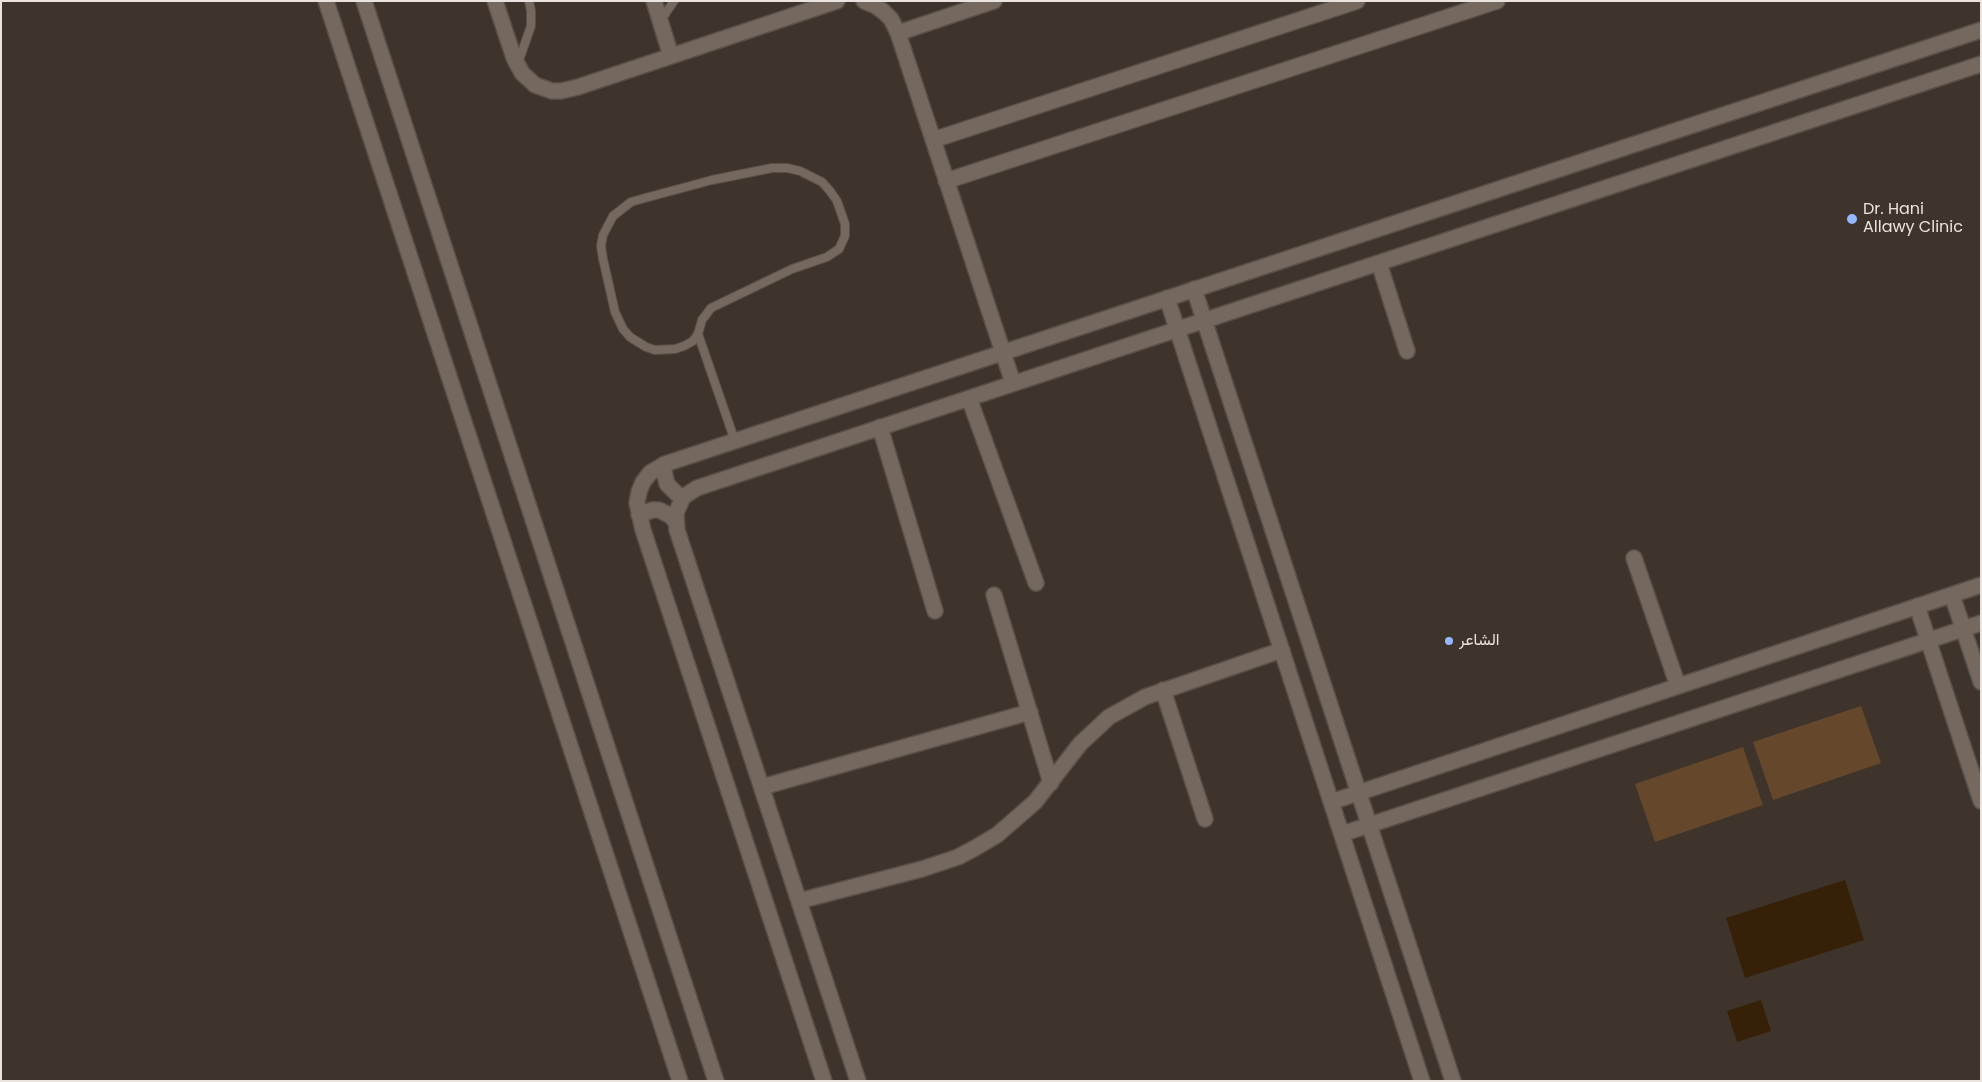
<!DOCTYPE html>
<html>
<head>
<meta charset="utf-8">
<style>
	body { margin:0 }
	#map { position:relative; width:1982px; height:1082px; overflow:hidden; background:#3e342b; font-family:Poppins,sans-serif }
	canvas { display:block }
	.frame { position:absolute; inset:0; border:2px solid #eae3de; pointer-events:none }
</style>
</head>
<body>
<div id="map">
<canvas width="1982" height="1082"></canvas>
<div class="frame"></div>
</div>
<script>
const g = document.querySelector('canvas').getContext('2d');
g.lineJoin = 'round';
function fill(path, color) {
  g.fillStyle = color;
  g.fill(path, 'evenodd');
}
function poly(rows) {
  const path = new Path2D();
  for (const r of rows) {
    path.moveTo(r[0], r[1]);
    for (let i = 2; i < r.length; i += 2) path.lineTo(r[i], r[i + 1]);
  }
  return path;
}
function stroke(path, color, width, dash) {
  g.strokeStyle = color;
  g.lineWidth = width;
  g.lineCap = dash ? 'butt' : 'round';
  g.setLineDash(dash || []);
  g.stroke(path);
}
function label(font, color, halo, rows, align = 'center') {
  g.font = font + ' Poppins,Vazirmatn,sans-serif';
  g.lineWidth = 4;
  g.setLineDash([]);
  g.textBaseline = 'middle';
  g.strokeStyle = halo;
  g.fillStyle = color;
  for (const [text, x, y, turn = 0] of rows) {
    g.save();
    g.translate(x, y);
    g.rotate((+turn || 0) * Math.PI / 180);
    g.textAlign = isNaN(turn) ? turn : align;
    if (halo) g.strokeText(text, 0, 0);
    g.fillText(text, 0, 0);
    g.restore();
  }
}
fill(poly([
	[1861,706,1881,763,1773,800,1753,742],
	[1743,747,1763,805,1655,842,1635,784]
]), '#65482b');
fill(poly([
	[1845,880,1864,940,1745,978,1726,918],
	[1761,1000,1771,1031,1737,1042,1727,1011]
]), '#362007');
const lane = poly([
	[661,20,674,1],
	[518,63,531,26,531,11,529,1],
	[772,168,787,168,800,171,822,182,830,191,837,201,845,224,845,236,839,249,827,257,792,269,711,308,702,320,698,334,693,341,684,346,675,349,655,350,646,347,630,337,623,329,615,312,603,259,601,246,603,235,613,216,631,202,645,198,712,180,772,168],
	[698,334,735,441]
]);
const street = poly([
	[495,1,514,58,522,73,535,85,552,91,561,91,578,87,837,1],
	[654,1,671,56],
	[864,1,876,6,884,12,891,19,898,33,1013,383],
	[898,33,994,1],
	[933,140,1357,1],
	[946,181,1497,1],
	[1379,263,1407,351],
	[1194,289,1453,1081],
	[1167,298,1422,1081],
	[969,398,1036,583],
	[880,427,935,611],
	[665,464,664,471,667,484,677,494,683,497],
	[639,515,652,510,659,510,671,516,675,521],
	[1634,558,1678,686],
	[994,595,1051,783],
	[1952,595,1981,682],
	[1917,606,1981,801],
	[1163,690,1205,819],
	[762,787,1030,712],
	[1331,802,1981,585],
	[1342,834,1981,623],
	[799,901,922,869,958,857,975,848,997,835,1035,802,1080,744,1109,717,1145,697,1282,650],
	[824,1081,643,530,637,503,639,492,643,482,650,473,665,464,1981,30],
	[858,1081,677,530,676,513,683,497,697,488,1981,64]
]);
const secondary = poly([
	[326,1,680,1081],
	[364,1,716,1081]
]);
stroke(lane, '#585048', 10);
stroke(street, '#585048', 18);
stroke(secondary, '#585048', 18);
stroke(lane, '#75695f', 8);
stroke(street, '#75695f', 15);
stroke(secondary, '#75695f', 15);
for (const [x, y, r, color] of [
	[1852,219,6,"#96b6fd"],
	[1449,641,5,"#96b6fd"]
]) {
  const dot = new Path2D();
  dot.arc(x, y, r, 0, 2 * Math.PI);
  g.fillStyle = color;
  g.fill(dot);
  stroke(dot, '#3e342b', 2);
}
label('16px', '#eae3de', '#3e342b', [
	["Dr. Hani",1863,210],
	["Allawy Clinic",1863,228],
	["الشاعر",1459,641]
], 'left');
</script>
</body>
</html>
